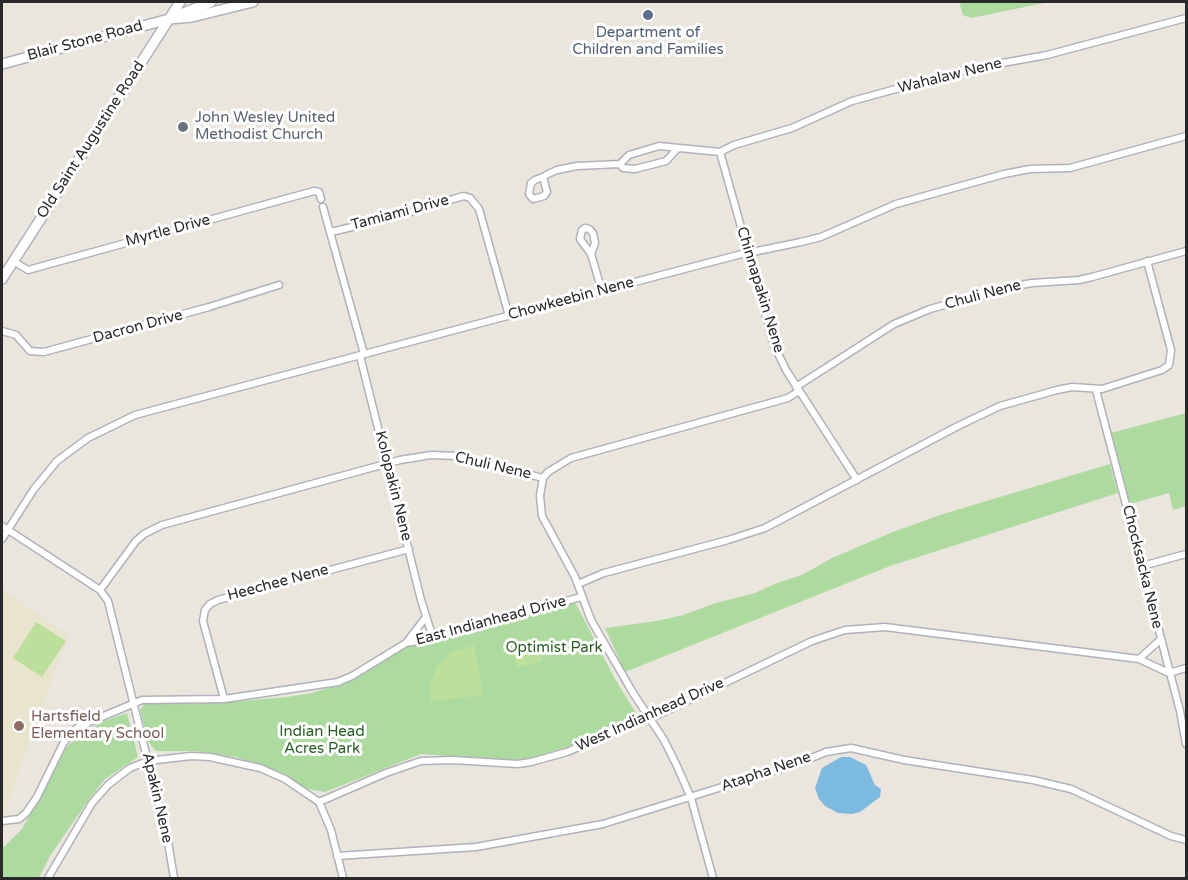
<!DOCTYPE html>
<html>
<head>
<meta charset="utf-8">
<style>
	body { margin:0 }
	#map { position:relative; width:1188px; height:880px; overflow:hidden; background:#eae5dd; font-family:"Varela Round",sans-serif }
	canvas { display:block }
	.frame { position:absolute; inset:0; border:3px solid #292929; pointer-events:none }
</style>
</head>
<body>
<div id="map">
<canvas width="1188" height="880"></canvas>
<div class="frame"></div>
</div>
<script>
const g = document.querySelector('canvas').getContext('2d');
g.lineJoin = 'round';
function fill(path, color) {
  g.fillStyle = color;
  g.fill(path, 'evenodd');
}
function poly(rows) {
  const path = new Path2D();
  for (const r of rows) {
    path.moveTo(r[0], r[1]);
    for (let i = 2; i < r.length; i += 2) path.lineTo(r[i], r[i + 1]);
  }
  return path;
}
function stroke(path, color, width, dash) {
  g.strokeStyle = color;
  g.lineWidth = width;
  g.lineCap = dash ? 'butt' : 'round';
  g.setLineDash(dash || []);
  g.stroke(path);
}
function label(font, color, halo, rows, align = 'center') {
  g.font = font + ' "Varela Round",sans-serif';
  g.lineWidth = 6;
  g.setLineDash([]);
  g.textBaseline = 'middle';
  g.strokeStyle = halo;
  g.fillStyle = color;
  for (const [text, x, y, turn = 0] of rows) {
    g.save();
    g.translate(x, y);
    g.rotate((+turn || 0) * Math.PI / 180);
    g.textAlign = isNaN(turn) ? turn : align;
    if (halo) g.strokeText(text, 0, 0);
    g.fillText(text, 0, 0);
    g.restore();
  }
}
fill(poly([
	[2,590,69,635,2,817]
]), '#e9e4ce');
fill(poly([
	[960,2,1049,2,971,18,963,15,960,5],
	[1186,413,1186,506,1173,510,1169,493,1130,504,1111,433],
	[1110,464,1118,493,890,566,625,672,605,628,657,621,683,615,716,603,755,593,777,583,802,575,832,558,893,532,940,515],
	[575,602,615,679,639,718,592,739,535,757,514,761,421,754,325,792,308,789,272,770,236,757,196,751,156,751,148,741,140,710,144,704,164,702,229,702,287,697,312,693,351,680,404,648],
	[127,713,138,757,105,779,87,802,50,856,39,878,2,878,2,849,22,829,66,748,79,735,104,721]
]), '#adda9f');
fill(poly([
	[36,622,66,641,42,677,13,658],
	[538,644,543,661,517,668,513,652],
	[474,645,483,695,431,701,430,684,438,665,450,653]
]), '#bce09c');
fill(poly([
	[841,757,850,757,866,765,875,785,881,789,880,797,860,812,852,814,838,813,825,806,819,799,815,788,822,768]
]), '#7cbae0');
const street = poly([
	[720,152,734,145,792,128,852,101,969,69,1047,55,1186,18],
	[720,152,774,345,786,370,857,480],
	[620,164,629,155,659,146,720,152],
	[543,177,547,192,544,196,533,199,529,194,531,183,535,180,543,177,548,174,557,170,577,166,620,164,623,168,635,169,666,161,677,149],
	[323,207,364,354],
	[585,228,589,229,593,233,595,243,591,254,580,239,582,230,585,228],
	[331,232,398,216,453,199,464,196,470,198,479,209,509,316],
	[591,254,602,291],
	[13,261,28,270,314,191,319,192,321,199],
	[2,331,16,335,30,351,44,352,209,307,279,285],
	[360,356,421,600,433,638],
	[796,387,894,324,930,309,1009,287,1032,283,1079,280,1092,277,1186,251],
	[1096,390,1180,711,1186,744],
	[2,526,100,590,108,601,168,842,174,878],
	[2,539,34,489,57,461,88,438,135,415,669,273,738,255,801,242,821,237,896,204,1004,174,1030,169,1070,168,1186,136],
	[1142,566,1186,554],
	[578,584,604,573,728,540,765,528,958,426,1000,406,1057,390,1072,387,1102,389,1162,370,1169,365,1171,350,1147,261],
	[100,590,136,541,144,534,162,525,400,460,431,455,456,456,543,478],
	[406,643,426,617],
	[1139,659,1160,640],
	[224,699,203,621,205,610,210,604,218,600,409,549],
	[319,802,386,773,421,761,453,760,518,764,531,762,567,752,643,719,658,715,812,641,845,630,885,627,1139,659,1169,673,1186,668],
	[2,821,19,819,26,813,37,797,63,744,72,732,80,726,142,700,224,699,338,682,352,676,406,643,433,638,581,597],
	[337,856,476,847,603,824,799,763,826,752,851,748,904,760,1033,780,1071,789,1171,836,1186,840],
	[48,878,92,803,109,784,130,768,148,761,191,756,210,757,260,768,285,779,319,802,331,830,343,878],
	[713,878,691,798,677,766,664,740,633,693,591,620,575,577,542,516,540,496,543,478,548,472,571,458,788,398,799,391]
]);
const secondary = poly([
	[171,18,211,2],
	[2,64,169,19,192,17,253,2],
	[2,279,180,2]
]);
stroke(street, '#b0b1bb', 9);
stroke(secondary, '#b0b1bb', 12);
stroke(street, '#fff', 6);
stroke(secondary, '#fff', 9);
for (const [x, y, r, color] of [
	[648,15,6,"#5c6f8a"],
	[183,127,6,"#6b7280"],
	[19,726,6,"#8d6e63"]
]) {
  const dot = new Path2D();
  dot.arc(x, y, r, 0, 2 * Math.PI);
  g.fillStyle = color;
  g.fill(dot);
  stroke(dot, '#fff', 2);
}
label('15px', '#4e5e75', '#fff', [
	["Department of",648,33],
	["Children and Families",648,50]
]);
label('15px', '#292929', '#fff', [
	["Blair Stone Road",85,41,-15],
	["Wahalaw Nene",950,76,-14],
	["Old Saint Augustine Road",91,140,-57],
	["Tamiami Drive",400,213,-15],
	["Myrtle Drive",168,231,-15],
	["Chinnapakin Nene",760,290,73],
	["Chuli Nene",983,295,-15],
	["Chowkeebin Nene",571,299,-15],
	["Dacron Drive",138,327,-15],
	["Chuli Nene",493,466,13],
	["Kolopakin Nene",393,486,76],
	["Chocksacka Nene",1142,567,76],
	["Heechee Nene",278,583,-15],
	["East Indianhead Drive",491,621,-15],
	["West Indianhead Drive",650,715,-24],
	["Atapha Nene",766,772,-19],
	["Apakin Nene",157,798,77]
]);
label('15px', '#5b616d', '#fff', [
	["John Wesley United",195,118],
	["Methodist Church",195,135]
], 'left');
label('15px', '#285d22', '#fff', [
	["Optimist Park",554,648],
	["Indian Head",322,732],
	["Acres Park",322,749]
]);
label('15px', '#785e54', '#fff', [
	["Hartsfield",31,717],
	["Elementary School",31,734]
], 'left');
</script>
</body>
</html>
